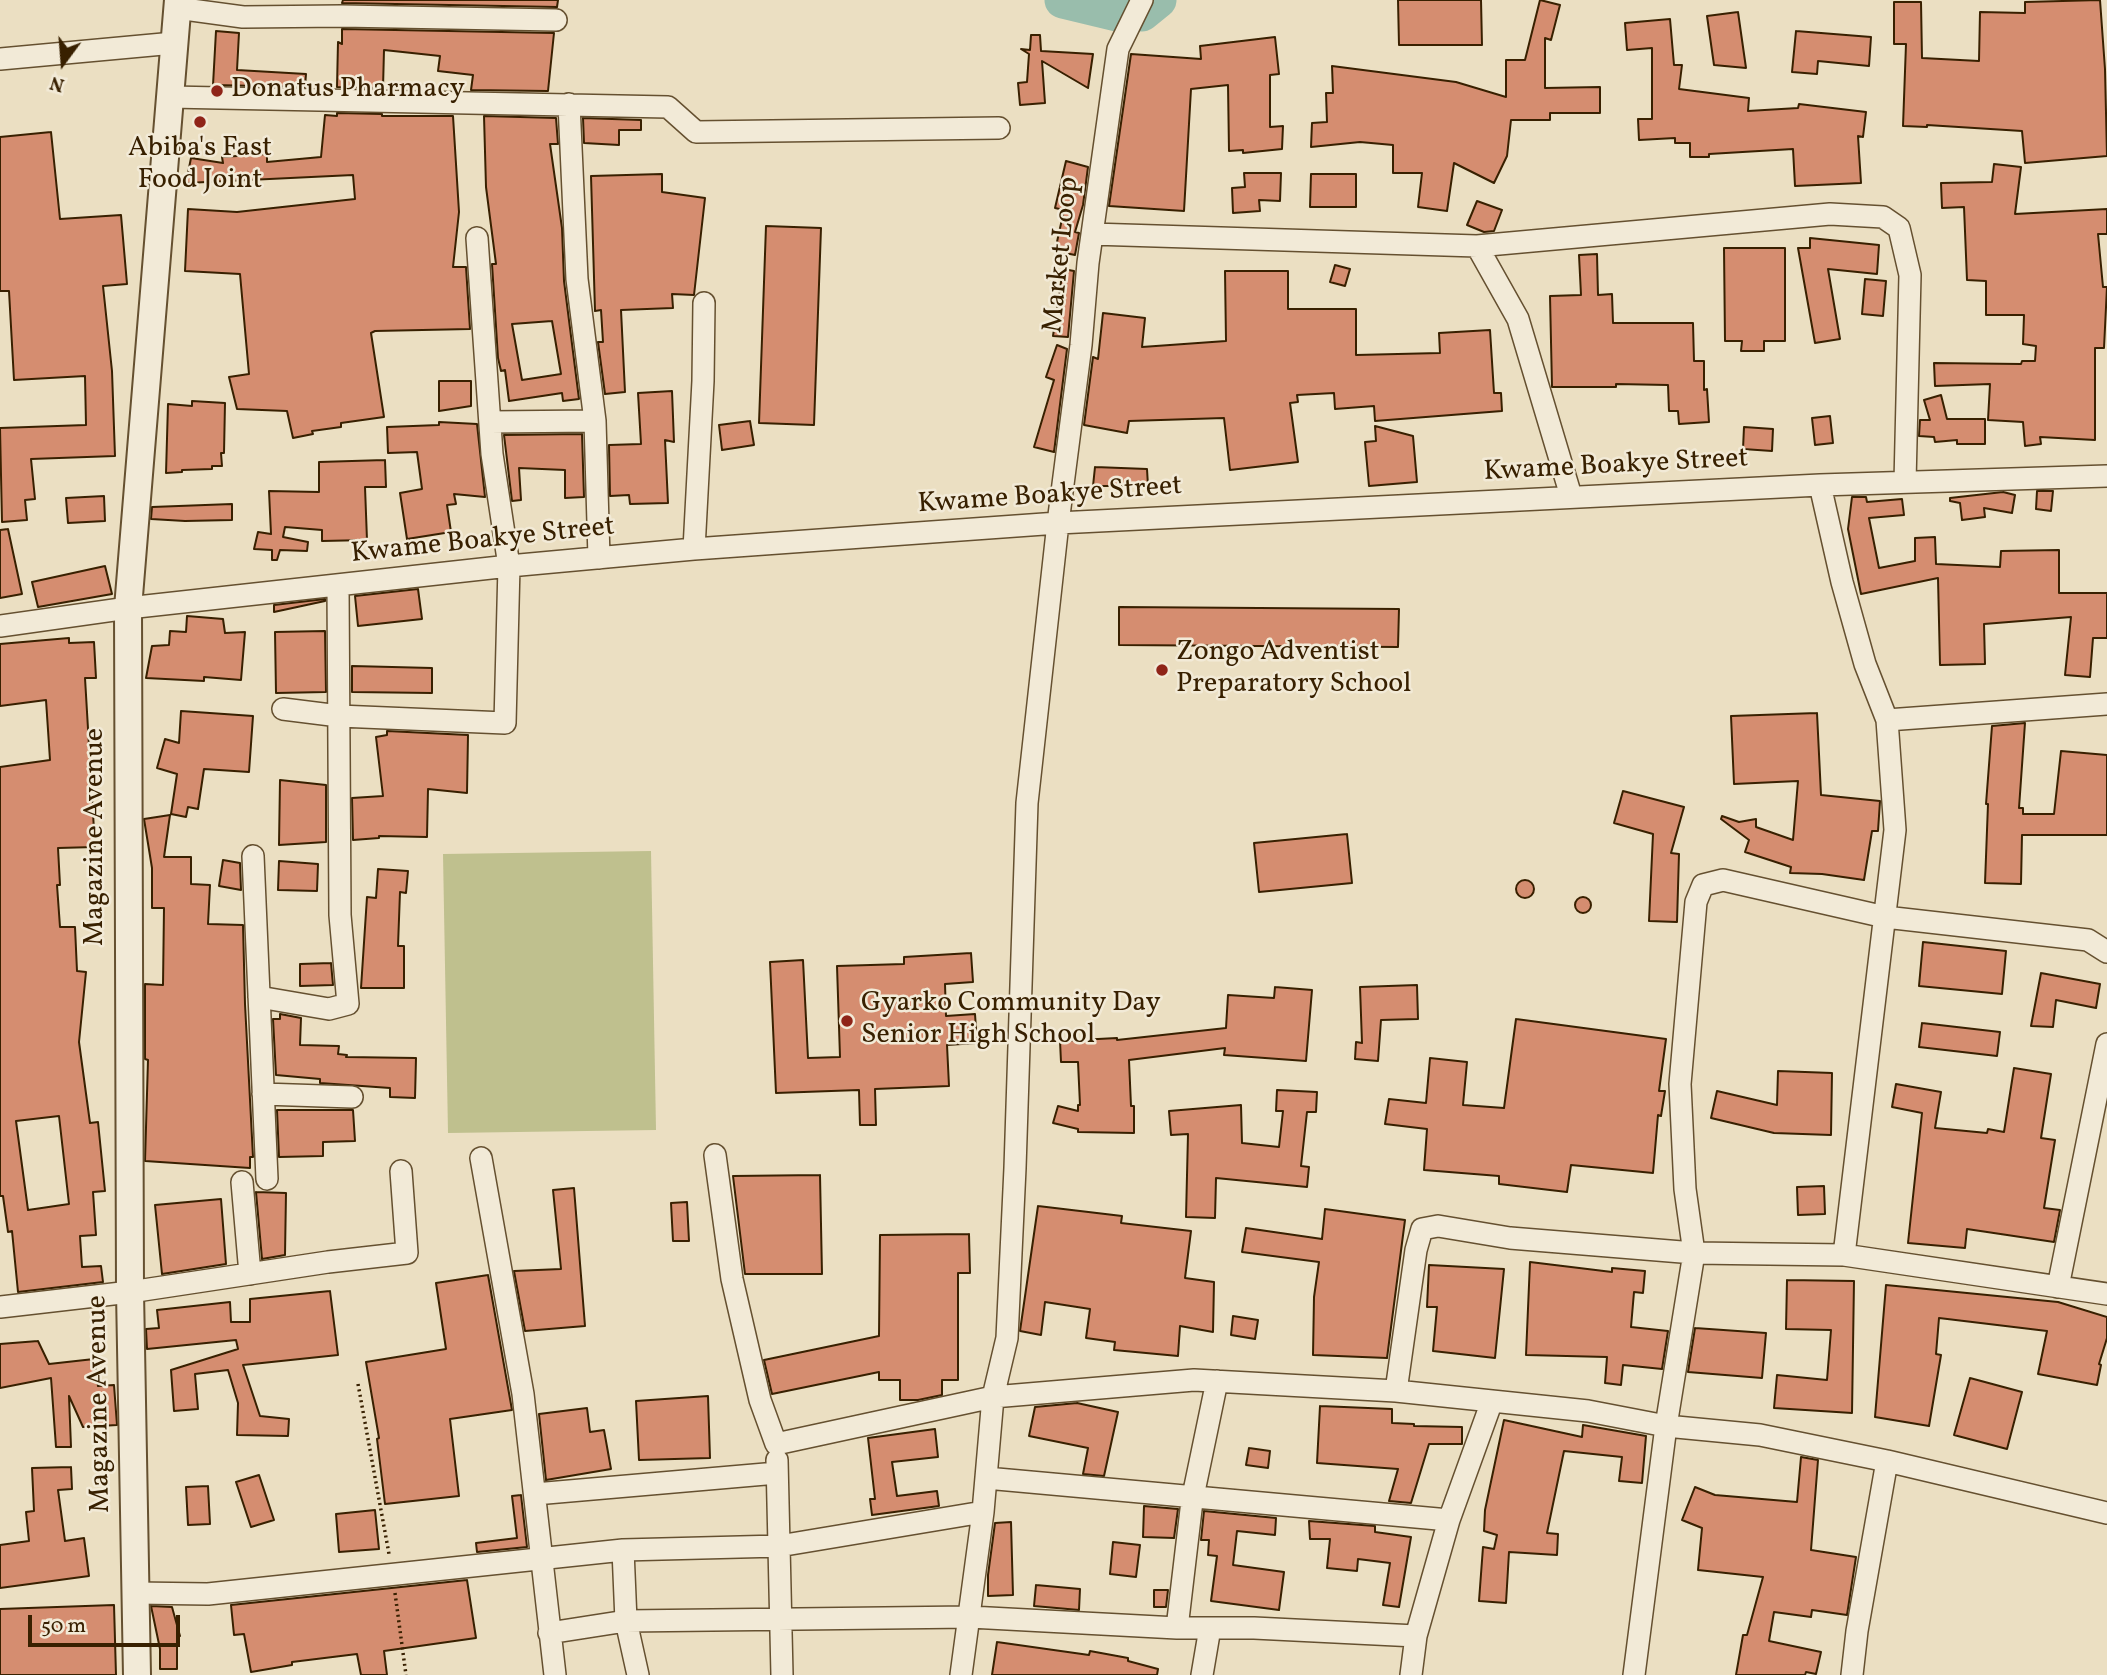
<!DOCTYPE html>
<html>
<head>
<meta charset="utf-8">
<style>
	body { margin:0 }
	#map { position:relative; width:2107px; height:1675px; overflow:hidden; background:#ebdfc2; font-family:Vollkorn,serif }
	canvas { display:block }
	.north { position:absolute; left:28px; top:28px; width:70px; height:70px; -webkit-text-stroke:5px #f2ead7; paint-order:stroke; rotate:196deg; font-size:19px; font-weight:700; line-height:28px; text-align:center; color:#382000 }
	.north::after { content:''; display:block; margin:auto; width:24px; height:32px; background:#382000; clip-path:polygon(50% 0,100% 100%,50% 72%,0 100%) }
	.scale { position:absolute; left:28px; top:1615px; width:152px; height:32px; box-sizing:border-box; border:4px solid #382000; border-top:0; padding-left:9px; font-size:21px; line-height:24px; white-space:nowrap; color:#382000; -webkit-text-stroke:5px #f2ead7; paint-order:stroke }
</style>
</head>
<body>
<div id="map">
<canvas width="2107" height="1675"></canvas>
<div class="north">N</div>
<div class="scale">50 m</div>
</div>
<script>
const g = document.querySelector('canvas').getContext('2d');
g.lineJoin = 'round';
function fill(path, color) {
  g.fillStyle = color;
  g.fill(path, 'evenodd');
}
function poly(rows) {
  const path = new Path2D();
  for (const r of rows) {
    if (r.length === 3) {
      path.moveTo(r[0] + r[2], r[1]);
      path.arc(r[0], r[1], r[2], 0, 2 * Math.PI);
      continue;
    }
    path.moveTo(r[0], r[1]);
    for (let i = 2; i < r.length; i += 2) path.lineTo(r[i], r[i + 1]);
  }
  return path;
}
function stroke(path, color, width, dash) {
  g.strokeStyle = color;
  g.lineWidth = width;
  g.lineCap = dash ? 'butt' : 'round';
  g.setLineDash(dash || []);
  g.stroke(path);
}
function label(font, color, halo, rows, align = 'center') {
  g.font = font + ' Vollkorn,serif';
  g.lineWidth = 5;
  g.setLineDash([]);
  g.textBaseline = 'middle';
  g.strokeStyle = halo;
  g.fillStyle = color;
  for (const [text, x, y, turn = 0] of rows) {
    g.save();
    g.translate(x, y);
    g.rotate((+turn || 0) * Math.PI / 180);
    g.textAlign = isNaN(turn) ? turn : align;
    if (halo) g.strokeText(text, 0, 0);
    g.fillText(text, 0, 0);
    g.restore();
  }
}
fill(poly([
	[651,851,656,1130,448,1133,443,854]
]), '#bfc08e');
stroke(poly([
	[1063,0,1117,13],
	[1142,13,1158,0]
]), '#99bdac', 37);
const building = poly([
	[343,0,558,0,557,7,342,3,343,0],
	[1398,0,1481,0,1482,45,1399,45,1398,0],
	[1540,0,1560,5,1551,40,1545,38,1545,88,1600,87,1600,113,1550,113,1550,120,1511,120,1507,156,1494,183,1454,163,1447,211,1418,207,1422,173,1393,173,1393,145,1360,142,1311,147,1312,123,1327,122,1326,93,1333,93,1332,66,1456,82,1506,97,1506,60,1525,60,1540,0],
	[2100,0,2105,69,2107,156,2025,163,2022,131,1927,125,1927,127,1903,126,1906,44,1894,44,1894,2,1921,2,1922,58,1979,61,1980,12,2025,13,2025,2,2100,0],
	[1738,12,1746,68,1714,65,1707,16,1738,12],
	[1670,19,1674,65,1682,65,1679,89,1749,98,1748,111,1798,108,1799,104,1866,112,1863,137,1858,136,1861,183,1795,186,1793,149,1709,154,1709,157,1690,157,1690,143,1675,143,1675,138,1639,140,1638,119,1652,119,1652,48,1627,50,1625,23,1670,19],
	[342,29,554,33,548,91,471,90,473,75,438,71,440,56,384,50,383,88,337,87,338,42,342,44,342,29],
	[216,31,239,33,237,70,306,74,305,87,213,85,216,31],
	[1796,31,1871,37,1869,66,1818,61,1817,74,1792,72,1796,31],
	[1031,35,1040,35,1041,51,1093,54,1088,88,1042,61,1045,103,1020,105,1018,83,1027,82,1029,54,1021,49,1030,50,1031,35],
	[1275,37,1279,74,1270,75,1270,127,1283,126,1282,149,1243,153,1243,150,1229,151,1228,85,1191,89,1184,211,1109,206,1131,54,1201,59,1200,46,1275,37],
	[337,113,382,114,382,116,453,116,459,212,453,267,466,267,470,329,375,331,371,333,384,417,341,423,341,427,312,431,313,434,293,438,287,411,237,409,229,377,249,374,240,274,185,271,188,209,237,212,355,199,353,175,186,183,191,158,223,163,222,157,267,154,267,162,321,157,325,115,337,116,337,113],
	[484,116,556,118,558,144,550,144,562,228,564,281,579,399,563,401,562,393,509,401,505,370,501,371,498,358,492,264,496,264,486,187,484,116],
	[552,321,561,374,522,380,512,324,552,321],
	[583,118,641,120,641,130,619,130,619,145,584,143,583,118],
	[51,132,60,219,121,215,127,284,103,286,112,371,115,456,31,459,35,499,25,500,27,520,2,522,0,428,86,425,85,376,14,380,9,291,0,291,0,137,51,132],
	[1066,161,1088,167,1083,205,1075,232,1079,233,1075,255,1055,251,1064,210,1055,208,1066,161],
	[1994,164,2021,167,2015,214,2107,209,2107,234,2098,234,2103,287,2107,287,2104,348,2095,348,2095,440,2040,437,2041,444,2025,446,2023,422,1988,420,1990,384,1935,386,1934,363,2021,364,2022,361,2035,361,2036,346,2023,344,2024,315,1986,315,1986,281,1967,280,1964,207,1942,208,1941,183,1992,182,1994,164],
	[1244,173,1281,173,1280,201,1259,200,1260,211,1233,213,1232,188,1245,187,1244,173],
	[662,174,662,192,705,198,694,295,672,294,673,308,621,310,625,392,605,394,598,342,603,342,601,310,595,311,591,176,662,174],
	[1311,174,1356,174,1356,207,1310,207,1311,174],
	[1477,201,1502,210,1494,231,1484,232,1467,225,1477,201],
	[766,226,821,228,814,425,759,423,766,226],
	[1810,238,1879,245,1877,274,1828,269,1840,339,1815,343,1798,248,1810,248,1810,238],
	[1724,248,1785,248,1785,341,1764,341,1764,351,1741,351,1742,341,1725,341,1724,248],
	[1597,254,1598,295,1612,294,1613,323,1693,323,1694,361,1704,361,1704,390,1707,389,1709,422,1679,424,1678,411,1669,411,1668,385,1616,384,1616,387,1552,387,1550,296,1581,295,1579,255,1597,254],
	[1335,265,1350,269,1345,286,1330,282,1335,265],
	[1063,269,1074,271,1068,337,1053,336,1063,269],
	[1225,271,1288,271,1288,309,1356,309,1356,355,1440,353,1439,333,1490,330,1494,393,1501,393,1502,411,1375,421,1374,406,1335,409,1334,393,1297,395,1298,402,1290,403,1298,462,1230,470,1224,418,1129,421,1127,433,1084,425,1093,357,1098,359,1103,313,1145,318,1142,347,1226,341,1225,271],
	[1865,279,1886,281,1883,316,1862,314,1865,279],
	[1057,345,1067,349,1054,452,1034,447,1054,380,1046,377,1057,345],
	[439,381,471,381,471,406,439,411,439,381],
	[672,391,674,442,665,440,668,503,630,504,629,495,610,496,609,445,641,444,638,393,672,391],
	[1941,395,1947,419,1985,419,1985,444,1957,444,1957,440,1935,442,1934,437,1919,436,1920,420,1930,420,1924,400,1941,395],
	[192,401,225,403,224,453,221,453,222,466,212,466,212,469,182,470,182,472,166,473,168,404,192,406,192,401],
	[1830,416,1833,443,1815,445,1812,418,1830,416],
	[750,421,754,445,722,450,719,425,750,421],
	[439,422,477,424,485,497,454,494,456,504,447,505,451,532,407,539,400,493,422,489,417,452,388,453,387,427,439,425,439,422],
	[1375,426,1413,436,1417,482,1369,486,1365,442,1376,441,1375,426],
	[1744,427,1773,429,1772,451,1743,449,1744,427],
	[582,434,584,497,565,498,565,470,519,468,521,500,512,501,504,435,582,434],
	[385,460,386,487,365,487,367,540,322,541,322,530,285,527,283,537,308,542,307,551,280,550,277,560,272,560,272,550,254,549,258,532,271,534,269,491,319,492,319,462,385,460],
	[1095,467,1147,469,1148,486,1093,486,1095,467],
	[2037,491,2053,491,2051,511,2036,509,2037,491],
	[2003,492,2015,495,2012,513,1984,508,1985,517,1962,520,1960,503,1950,501,1950,498,2003,492],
	[104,496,105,521,68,523,66,498,104,496],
	[1852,497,1866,497,1867,502,1902,499,1904,515,1869,518,1879,568,1915,561,1915,538,1935,537,1936,564,2000,567,2001,551,2059,550,2059,593,2107,593,2107,638,2093,638,2090,677,2065,675,2071,617,1984,624,1985,664,1940,665,1938,578,1861,594,1848,529,1852,497],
	[232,504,232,520,185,521,151,519,152,507,232,504],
	[8,529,22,594,0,598,0,530,8,529],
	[105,566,112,594,38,607,32,582,105,566],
	[418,589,422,619,358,626,355,596,418,589],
	[325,599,325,601,274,612,274,605,325,599],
	[1119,607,1399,609,1398,647,1119,645,1119,607],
	[187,616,223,619,225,633,245,632,241,680,204,677,204,681,146,678,152,646,169,645,170,631,186,632,187,616],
	[325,631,326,692,276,693,275,632,325,631],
	[69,638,69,643,94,642,96,678,85,678,95,847,58,848,60,885,57,885,60,927,75,927,77,971,86,972,79,1042,90,1123,98,1122,105,1191,93,1192,96,1235,80,1236,82,1267,101,1266,103,1282,18,1292,12,1231,8,1232,3,1196,0,1196,0,767,50,760,46,700,0,706,0,644,69,638],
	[59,1116,69,1204,28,1210,16,1121,59,1116],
	[352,666,432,668,432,693,352,692,352,666],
	[181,711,253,716,249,772,204,769,198,809,188,807,186,817,171,814,177,774,157,768,165,739,179,743,181,711],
	[1817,713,1821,795,1880,801,1878,831,1872,831,1864,880,1822,874,1790,873,1791,867,1745,852,1749,840,1721,819,1722,816,1739,822,1756,819,1756,827,1793,840,1798,781,1734,784,1731,716,1817,713],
	[2025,723,2019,808,2023,808,2023,814,2054,814,2061,751,2107,755,2107,835,2022,835,2021,884,1985,883,1988,804,1986,804,1992,726,2025,723],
	[387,731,468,735,467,793,428,789,427,837,379,836,379,838,353,840,352,798,383,796,376,737,387,735,387,731],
	[280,780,326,785,326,842,279,845,280,780],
	[1623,791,1684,807,1671,853,1679,854,1677,922,1649,921,1653,834,1614,823,1623,791],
	[170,815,164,857,191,857,191,884,210,885,208,924,243,925,245,1004,253,1157,250,1157,250,1168,145,1161,148,1060,145,1059,145,984,163,985,164,908,152,908,152,868,144,819,170,815],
	[1347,834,1352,883,1259,892,1254,843,1347,834],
	[223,860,240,863,241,890,219,886,223,860],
	[279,861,318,864,317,891,278,890,279,861],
	[378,869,408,871,406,893,400,892,398,946,404,946,404,988,361,988,367,897,376,898,378,869],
	[1525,889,9],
	[1583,905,8],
	[1923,942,2006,951,2002,994,1919,986,1923,942],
	[971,953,973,982,945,984,946,1016,975,1014,977,1043,947,1045,949,1086,875,1089,876,1125,860,1125,859,1090,776,1093,770,962,803,960,808,1058,840,1057,837,966,904,964,904,957,971,953],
	[331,963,333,985,300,986,300,964,331,963],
	[2041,973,2100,984,2096,1008,2056,1000,2053,1027,2031,1026,2041,973],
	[1417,985,1418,1019,1381,1020,1378,1061,1355,1059,1356,1042,1362,1043,1360,987,1417,985],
	[1275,987,1312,990,1306,1061,1224,1055,1225,1048,1129,1060,1131,1106,1134,1106,1134,1133,1078,1132,1078,1129,1053,1123,1058,1106,1078,1111,1078,1105,1080,1105,1078,1062,1061,1062,1060,1041,1117,1038,1117,1040,1226,1028,1228,995,1274,998,1275,987],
	[280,1014,301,1018,300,1045,339,1046,338,1054,347,1055,346,1057,416,1058,415,1098,390,1097,390,1088,320,1083,320,1079,276,1075,273,1019,280,1019,280,1014],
	[1516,1019,1666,1039,1659,1091,1665,1091,1661,1116,1658,1115,1653,1173,1571,1165,1567,1192,1499,1184,1499,1176,1424,1170,1427,1129,1385,1124,1389,1099,1426,1103,1430,1058,1467,1062,1463,1105,1504,1108,1516,1019],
	[1922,1023,2000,1032,1997,1056,1919,1047,1922,1023],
	[2014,1068,2051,1074,2041,1138,2055,1140,2044,1208,2060,1210,2054,1242,1967,1229,1965,1248,1908,1243,1922,1113,1892,1107,1896,1084,1941,1092,1935,1128,1987,1133,1988,1129,2004,1132,2014,1068],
	[1778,1071,1832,1073,1831,1135,1774,1133,1711,1118,1717,1091,1777,1105,1778,1071],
	[1277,1090,1317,1092,1316,1112,1307,1112,1301,1166,1309,1167,1307,1187,1216,1178,1215,1218,1186,1217,1188,1134,1171,1135,1169,1111,1241,1105,1242,1143,1279,1147,1283,1111,1276,1111,1277,1090],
	[277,1110,353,1110,355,1141,323,1142,323,1156,279,1157,277,1110],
	[820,1175,822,1274,745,1274,733,1176,820,1175],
	[1824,1186,1825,1214,1798,1215,1797,1187,1824,1186],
	[574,1188,585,1326,525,1331,514,1271,561,1269,553,1190,574,1188],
	[256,1192,286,1193,285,1255,262,1259,256,1192],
	[221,1199,226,1264,162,1274,155,1205,221,1199],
	[687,1202,689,1241,673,1241,671,1203,687,1202],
	[1038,1206,1122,1216,1121,1223,1191,1231,1185,1278,1214,1282,1213,1332,1180,1326,1178,1356,1114,1350,1115,1342,1086,1338,1090,1309,1045,1302,1041,1335,1020,1331,1038,1206],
	[1325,1209,1405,1220,1387,1358,1313,1355,1314,1297,1319,1262,1242,1252,1246,1228,1322,1239,1325,1209],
	[969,1234,970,1273,958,1273,958,1380,942,1380,942,1395,918,1400,900,1400,900,1380,879,1380,879,1372,772,1394,764,1360,879,1336,880,1235,969,1234],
	[1530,1262,1612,1272,1612,1268,1645,1271,1643,1293,1634,1292,1631,1327,1668,1331,1662,1369,1623,1365,1621,1385,1605,1383,1607,1357,1526,1355,1530,1262],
	[1429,1265,1504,1269,1495,1358,1433,1351,1437,1307,1427,1307,1429,1265],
	[488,1275,512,1410,450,1419,459,1496,385,1504,377,1439,379,1438,366,1362,446,1349,436,1283,488,1275],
	[1787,1280,1854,1281,1852,1413,1774,1408,1777,1375,1827,1380,1831,1330,1786,1329,1787,1280],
	[1886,1285,2058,1302,2107,1317,2107,1338,2099,1364,2101,1365,2097,1385,2038,1374,2047,1331,1939,1318,1936,1354,1941,1355,1929,1426,1875,1417,1886,1285],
	[330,1291,338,1355,243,1365,260,1416,289,1419,288,1436,237,1435,238,1403,228,1370,195,1374,198,1409,174,1411,171,1370,238,1349,236,1340,147,1349,146,1329,159,1328,157,1310,230,1302,231,1322,250,1322,250,1299,330,1291],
	[1233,1316,1258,1320,1255,1339,1231,1335,1233,1316],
	[1695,1328,1766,1333,1762,1378,1688,1372,1695,1328],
	[38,1341,49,1364,94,1359,98,1386,114,1385,117,1425,83,1427,69,1396,71,1447,56,1447,51,1378,0,1388,0,1344,38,1341],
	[1970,1378,2022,1392,2007,1449,1954,1435,1970,1378],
	[708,1396,710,1458,639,1460,636,1401,708,1396],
	[1077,1403,1118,1412,1104,1476,1083,1474,1088,1448,1029,1436,1035,1407,1077,1403],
	[1320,1406,1392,1409,1392,1423,1414,1424,1414,1426,1462,1427,1462,1444,1429,1444,1411,1503,1389,1501,1398,1469,1317,1463,1320,1406],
	[587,1408,590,1432,604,1430,611,1469,546,1480,539,1414,587,1408],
	[1504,1420,1582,1437,1583,1425,1646,1436,1642,1483,1619,1481,1622,1457,1564,1451,1547,1533,1558,1534,1557,1555,1509,1552,1506,1603,1479,1601,1483,1547,1494,1549,1497,1535,1484,1531,1485,1510,1504,1420],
	[935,1429,938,1457,892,1462,897,1496,937,1491,939,1506,872,1515,870,1499,875,1499,868,1438,935,1429],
	[1249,1448,1270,1451,1268,1468,1246,1465,1249,1448],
	[1801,1457,1818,1460,1811,1550,1856,1557,1847,1615,1812,1610,1811,1617,1774,1612,1769,1641,1821,1652,1816,1674,1806,1672,1805,1675,1736,1675,1743,1635,1747,1635,1763,1577,1698,1570,1702,1528,1682,1520,1695,1487,1715,1495,1797,1502,1801,1457],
	[71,1467,72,1489,58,1490,65,1541,84,1538,89,1576,0,1588,0,1545,29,1541,26,1512,34,1511,32,1468,71,1467],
	[259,1475,274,1520,251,1527,236,1482,259,1475],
	[208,1486,210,1524,188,1525,186,1487,208,1486],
	[521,1495,527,1547,477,1552,476,1543,517,1538,512,1496,521,1495],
	[1144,1506,1178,1509,1174,1538,1143,1537,1144,1506],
	[375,1510,379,1549,339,1552,336,1514,375,1510],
	[1204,1511,1276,1518,1275,1535,1237,1531,1233,1565,1284,1572,1279,1610,1211,1601,1217,1556,1208,1555,1209,1540,1201,1540,1204,1511],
	[1309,1521,1375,1526,1375,1532,1411,1537,1399,1607,1383,1605,1390,1563,1358,1559,1357,1571,1327,1568,1330,1539,1310,1539,1309,1521],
	[1011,1522,1013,1595,988,1596,988,1575,995,1523,1011,1522],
	[1113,1542,1140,1545,1136,1577,1110,1574,1113,1542],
	[467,1580,476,1638,384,1651,387,1675,361,1675,357,1654,292,1662,292,1665,251,1672,244,1634,234,1635,231,1605,467,1580],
	[1036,1585,1080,1589,1079,1610,1034,1606,1036,1585],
	[1154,1590,1168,1590,1166,1607,1154,1607,1154,1590],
	[114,1605,116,1675,0,1675,0,1609,114,1605],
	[151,1606,172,1607,180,1636,177,1637,177,1669,160,1669,160,1649,151,1606],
	[997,1642,1089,1655,1090,1651,1128,1658,1128,1661,1158,1669,1157,1675,992,1675,997,1642]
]);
fill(building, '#d58d70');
stroke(building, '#382000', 2);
const minor = poly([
	[177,8,243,17,342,16,556,20],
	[0,59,174,43],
	[170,97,668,107,696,132,999,128],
	[569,104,577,279,595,421,599,558],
	[1092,234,1477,246,1518,319,1571,496],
	[1477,246,1830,214,1883,217,1899,228,1910,275,1905,482],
	[490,422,595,421],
	[1820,485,1842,582,1865,664,1887,720,1895,830,1844,1255],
	[694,549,703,381,704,303],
	[0,626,128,608,509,566,694,549,1058,523,1820,485,2107,476],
	[283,709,339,716,505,723,509,566,492,454,477,238],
	[1887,720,2107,704],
	[253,856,267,1179],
	[259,997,329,1009,348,1004,340,915,338,585],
	[263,1094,352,1097],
	[715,1155,732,1279,760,1400,776,1444,993,1397,1194,1380,1396,1391,1588,1411,1666,1426,1760,1435,1887,1461,2107,1513],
	[481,1158,523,1394,555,1675],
	[242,1182,250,1274],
	[2058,1287,2107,1044],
	[0,1307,130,1292,328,1262,407,1253,401,1171],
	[1396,1391,1416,1250,1422,1229,1438,1226,1510,1238,1694,1253,1844,1255,2107,1294],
	[777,1460,782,1675],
	[986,1478,1449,1520],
	[535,1494,777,1473],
	[623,1550,626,1621,638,1675],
	[135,1593,208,1594,623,1550,779,1546,983,1512],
	[1177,1628,1192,1501,1217,1381],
	[549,1633,626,1621,970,1617,1177,1628,1254,1628,1416,1636],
	[961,1675,983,1512,993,1397,1007,1338,1015,1168,1027,803,1058,523,1081,345,1088,263,1118,49,1142,0],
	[1202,1675,1210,1628],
	[1411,1675,1416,1636,1449,1520,1492,1401],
	[1634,1675,1666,1426,1694,1253,1685,1189,1680,1084,1696,902,1703,885,1723,880,1885,917,2088,940,2107,952],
	[1852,1675,1857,1631,1887,1461]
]);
const tertiary = poly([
	[137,1675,130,1292,128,608,178,0]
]);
stroke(minor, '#655030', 24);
stroke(tertiary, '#655030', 30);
stroke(poly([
	[358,1384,389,1554],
	[395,1593,406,1675]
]), '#382000', 3.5, [2, 3.5]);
stroke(minor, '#f2ead7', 21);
stroke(tertiary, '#f2ead7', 26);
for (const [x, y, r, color] of [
	[217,91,7,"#8f2418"],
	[200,122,7,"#8f2418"],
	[1162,670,7,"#8f2418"],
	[847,1021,7,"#8f2418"]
]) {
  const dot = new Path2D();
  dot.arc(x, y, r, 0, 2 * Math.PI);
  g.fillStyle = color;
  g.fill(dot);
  stroke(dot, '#f2ead7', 2.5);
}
label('28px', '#382000', '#f2ead7', [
	["Donatus Pharmacy",231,91],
	["Abiba's Fast",200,150,"center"],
	["Food Joint",200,182,"center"],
	["Zongo Adventist",1176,654],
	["Preparatory School",1176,686],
	["Gyarko Community Day",861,1005],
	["Senior High School",861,1037]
], 'left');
label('28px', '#382000', '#f2ead7', [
	["Market Loop",1063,255,-84],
	["Kwame Boakye Street",1616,467,-3],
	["Kwame Boakye Street",1050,497,-4],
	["Kwame Boakye Street",483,542,-6],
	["Magazine Avenue",97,837,-90],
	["Magazine Avenue",101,1404,-91]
]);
</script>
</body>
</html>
